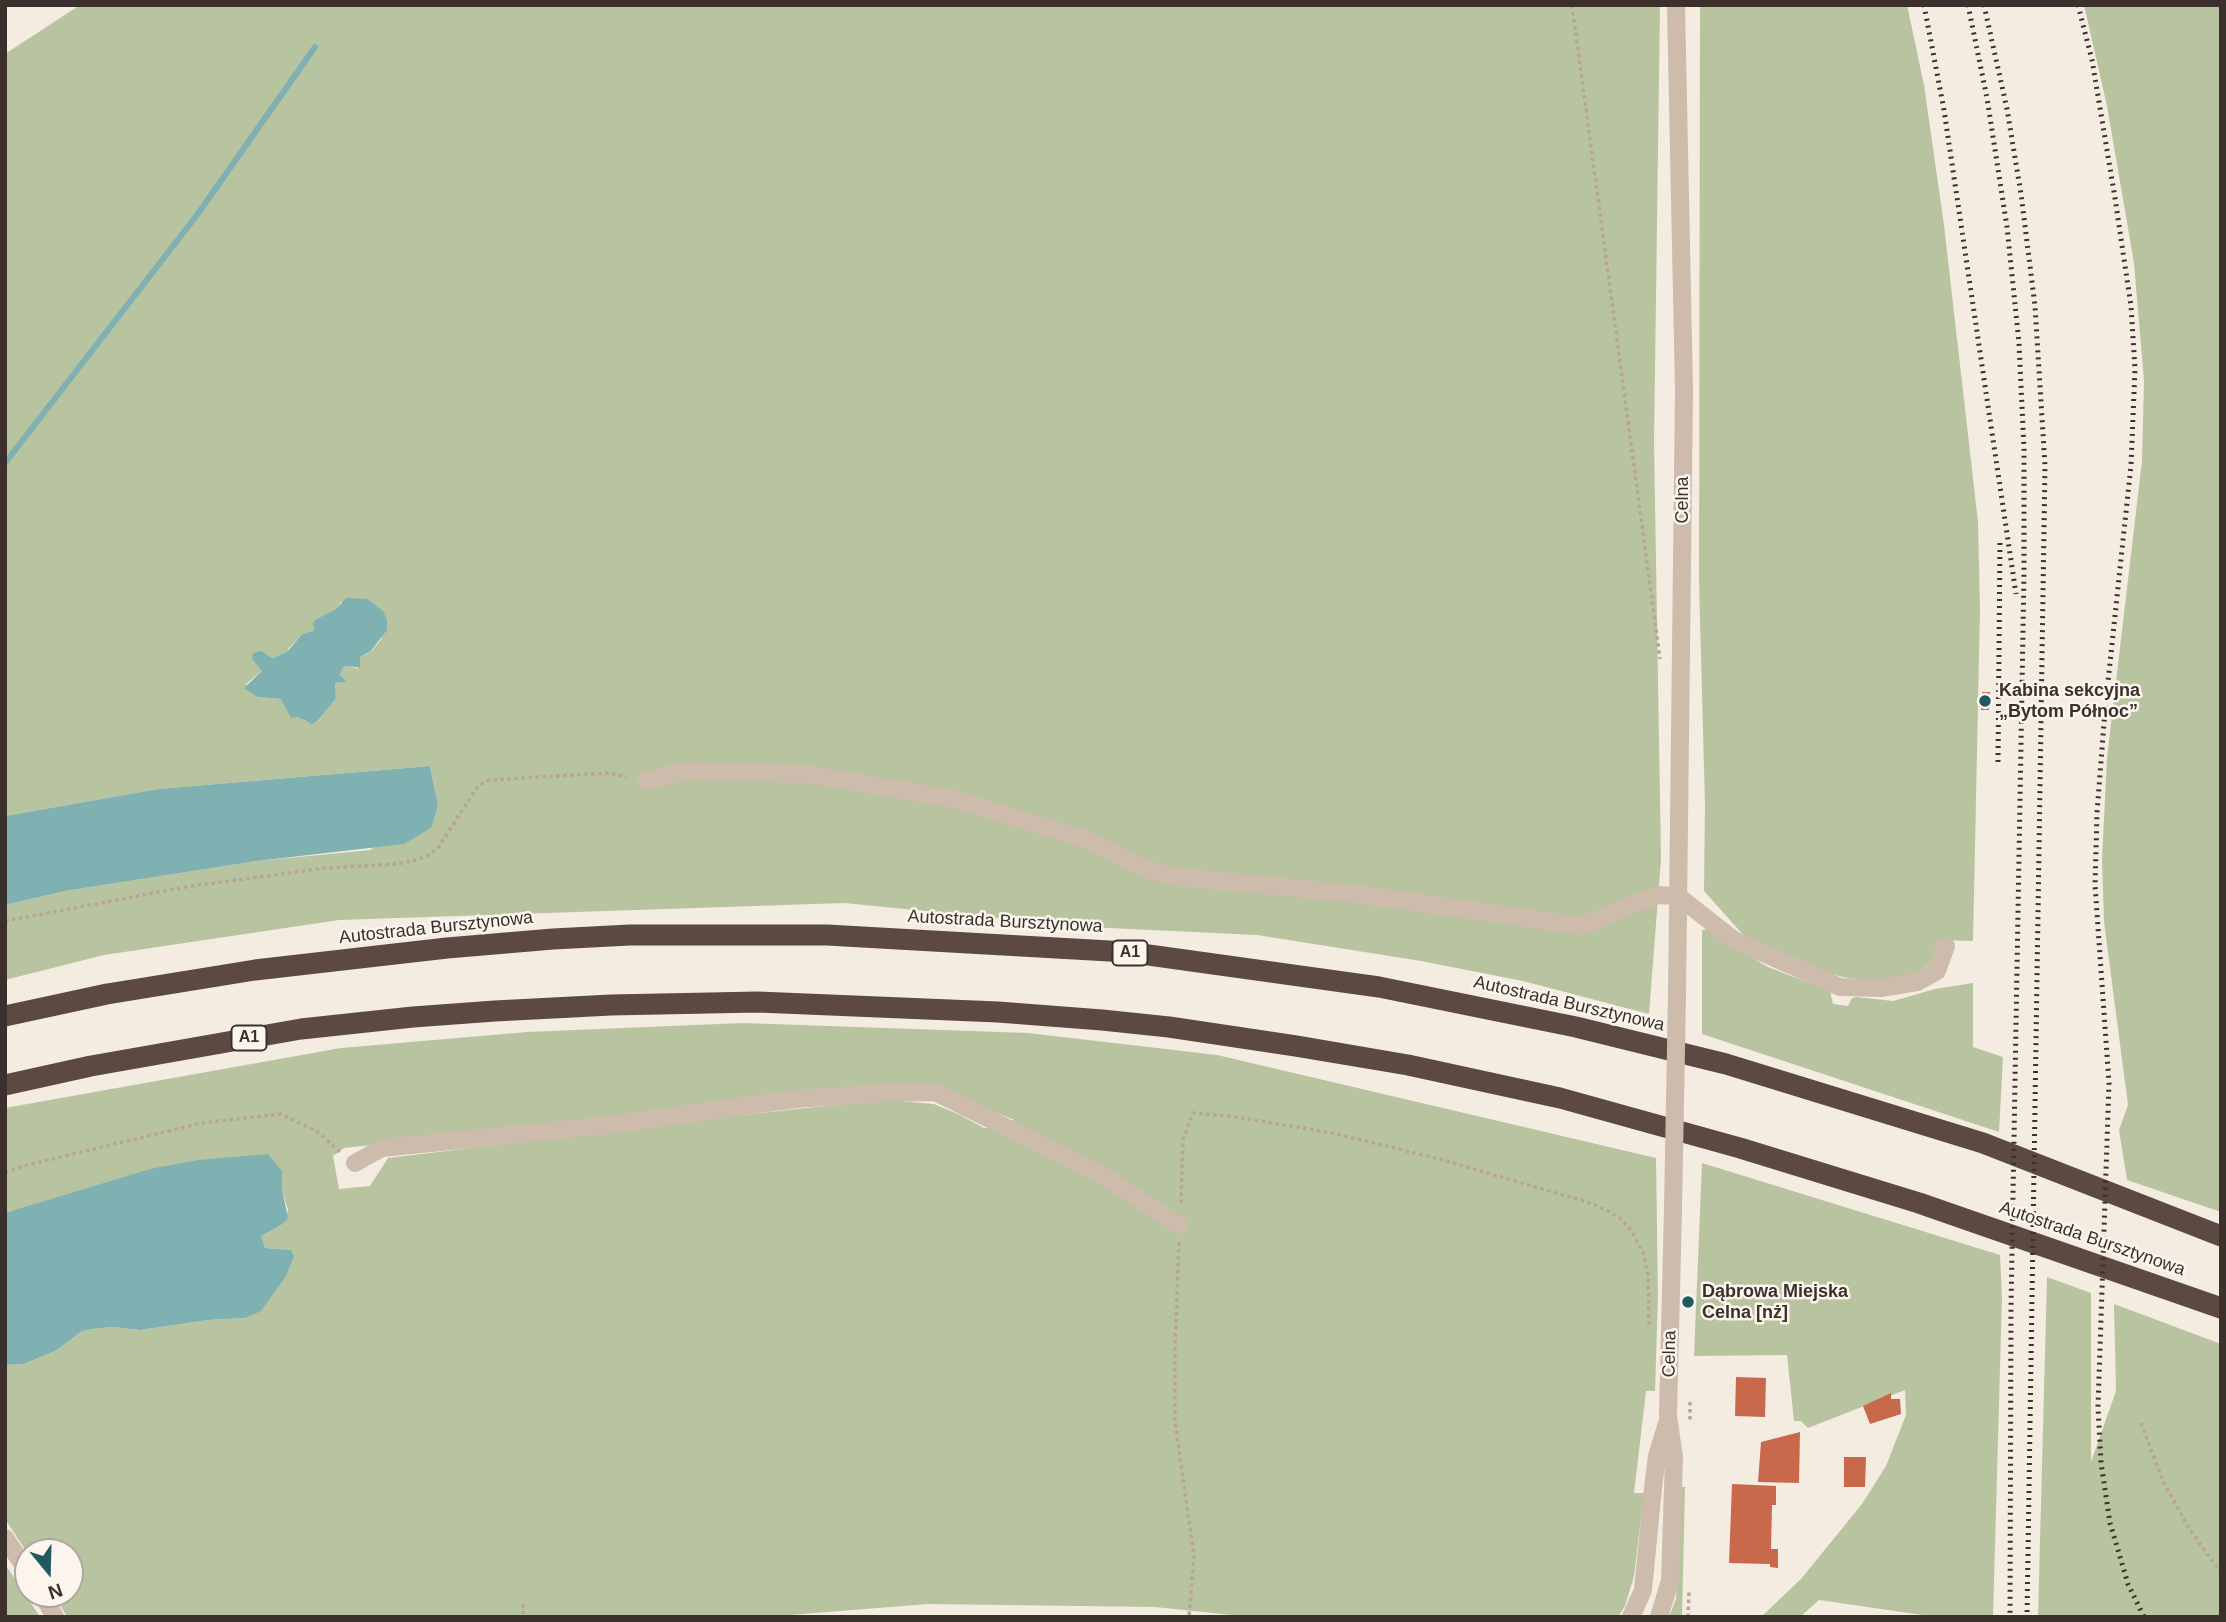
<!DOCTYPE html>
<html>
<head>
<meta charset="utf-8">
<style>
	body { margin:0 }
	#map { position:relative; width:2226px; height:1622px; overflow:hidden; background:#f4ebe1; font-family:Helvetica,sans-serif }
	canvas { display:block }
	.frame { position:absolute; inset:0; border:7px solid #3b302b; pointer-events:none }
	.north { position:absolute; left:14px; top:1538px; width:70px; height:70px; box-sizing:border-box; background:#fbf5ee; border:2px solid #aea6a0; border-radius:50%; rotate:161deg; font-size:19px; font-weight:700; line-height:28px; text-align:center; color:#3b302b }
	.north::after { content:''; display:block; margin:auto; width:24px; height:32px; background:#1f5a5e; clip-path:polygon(50% 0,100% 100%,50% 72%,0 100%) }
</style>
</head>
<body>
<div id="map">
<canvas width="2226" height="1622"></canvas>
<div class="frame"></div>
<div class="north">N</div>
</div>
<script>
const g = document.querySelector('canvas').getContext('2d');
g.lineJoin = 'round';
function fill(path, color) {
  g.fillStyle = color;
  g.fill(path, 'evenodd');
}
function poly(rows) {
  const path = new Path2D();
  for (const r of rows) {
    path.moveTo(r[0], r[1]);
    for (let i = 2; i < r.length; i += 2) path.lineTo(r[i], r[i + 1]);
  }
  return path;
}
function stroke(path, color, width, dash) {
  g.strokeStyle = color;
  g.lineWidth = width;
  g.lineCap = dash ? 'butt' : 'round';
  g.setLineDash(dash || []);
  g.stroke(path);
}
function label(font, color, halo, rows, align = 'center') {
  g.font = font + ' Helvetica,sans-serif';
  g.lineWidth = 5;
  g.setLineDash([]);
  g.textBaseline = 'middle';
  g.strokeStyle = halo;
  g.fillStyle = color;
  for (const [text, x, y, turn = 0] of rows) {
    g.save();
    g.translate(x, y);
    g.rotate((+turn || 0) * Math.PI / 180);
    g.textAlign = isNaN(turn) ? turn : align;
    if (halo) g.strokeText(text, 0, 0);
    g.fillText(text, 0, 0);
    g.restore();
  }
}
fill(poly([
	[80,5,1660,5,1654,442,1661,859,1649,1014,1523,981,1421,961,1257,935,1088,927,844,903,339,920,104,955,5,980,5,905,65,891,257,861,370,850,438,805,430,766,158,789,5,816,5,54],
	[368,599,382,611,382,638,372,651,360,657,358,669,351,666,343,667,340,675,346,680,345,682,335,683,336,699,318,720,305,721,281,699,258,697,246,684,262,671,265,653,273,658,288,651,289,648,301,635,314,630,316,619,336,610,341,602],
	[1700,5,1907,5,1924,85,1944,225,1978,522,1980,609,1973,941,1939,940,1930,964,1907,979,1882,983,1843,977,1804,966,1746,938,1704,891,1705,805,1699,581],
	[2084,5,2221,5,2221,1212,2127,1180,2119,1130,2128,1105,2104,922,2102,860,2107,758,2142,461,2144,381,2134,263,2107,106],
	[1708,929,1732,946,1768,967,1830,991,1833,1004,1848,1006,1852,998,1857,997,1893,1001,1935,989,1973,983,1973,1047,2003,1057,1999,1132,1702,1034,1702,930],
	[743,1023,1028,1033,1217,1055,1656,1158,1658,1296,1655,1391,1646,1391,1634,1493,1644,1493,1634,1576,1625,1606,1618,1617,1251,1617,1155,1607,928,1604,765,1617,67,1617,54,1594,70,1594,70,1552,28,1552,28,1554,5,1519,5,1365,24,1364,57,1350,82,1331,92,1329,113,1327,140,1330,208,1320,245,1318,291,1250,265,1248,260,1236,281,1225,288,1211,282,1189,282,1171,12,1211,5,1213,5,1108,341,1048,527,1032],
	[936,1087,1014,1120,997,1128,984,1128,960,1115,934,1104,888,1100,796,1109,388,1158,370,1186,339,1189,333,1156,344,1148],
	[1702,1163,2000,1255,2002,1298,1993,1617,1936,1617,1819,1600,1800,1617,1761,1617,1801,1579,1862,1504,1886,1466,1906,1415,1905,1390,1808,1428,1801,1421,1794,1421,1787,1355,1694,1356],
	[2047,1277,2091,1293,2091,1462,2116,1391,2114,1304,2221,1344,2221,1617,2038,1617],
	[1681,1487,1685,1487,1682,1617,1669,1617,1676,1599],
	[5,1564,40,1617,5,1617]
]), '#b8c4a0');
fill(poly([
	[346,598,368,599,383,611,387,620,387,630,371,651,360,657,360,668,351,666,343,667,340,675,346,680,345,682,335,683,336,699,318,720,312,724,298,717,291,718,281,699,258,697,244,688,262,671,252,659,253,653,261,651,273,658,288,651,301,635,314,630,313,623,316,619,335,610],
	[430,766,438,805,431,828,404,844,257,861,65,891,5,905,5,816,158,789],
	[268,1154,282,1171,282,1189,288,1218,281,1225,261,1236,265,1248,291,1250,294,1256,286,1276,261,1311,245,1318,208,1320,140,1330,113,1327,92,1329,82,1331,57,1350,24,1364,5,1365,5,1213,150,1169,198,1160]
]), '#7fb0b2');
stroke(poly([
	[5,463,197,215,315,47]
]), '#7fb0b2', 6);
fill(poly([
	[1982,692,1990,692,1989,710,1981,710],
	[1736,1377,1766,1378,1765,1417,1735,1416],
	[1891,1393,1891,1399,1900,1399,1901,1414,1870,1424,1863,1406],
	[1800,1432,1799,1483,1758,1482,1761,1442],
	[1844,1457,1866,1457,1865,1487,1844,1487],
	[1732,1484,1776,1486,1776,1505,1772,1505,1771,1549,1778,1549,1778,1568,1770,1567,1770,1564,1729,1563]
]), '#c8694b');
stroke(poly([
	[1572,5,1660,659],
	[5,921,185,887,325,868,395,864,413,861,427,856,438,848,478,786,489,780,609,773,627,777],
	[5,1173,23,1166,202,1123,281,1114,318,1132,341,1153],
	[1181,1203,1183,1140,1193,1113,1229,1116,1333,1133,1443,1160,1590,1203,1608,1211,1621,1219,1631,1230,1643,1253,1648,1274,1649,1328],
	[1179,1242,1175,1348,1175,1422,1194,1556,1189,1617],
	[1690,1402,1690,1422],
	[2141,1423,2163,1481,2188,1527,2221,1573],
	[523,1604,523,1617],
	[1688,1617,1689,1591]
]), '#b9a596', 3.5, [3.5, 3.5]);
stroke(poly([
	[1676,5,1684,390,1677,995],
	[646,781,685,771,808,774,954,799,1085,839,1148,870,1177,877,1357,894,1582,926,1656,895,1678,896,1734,940,1840,987,1881,988,1917,982,1937,971,1946,946],
	[355,1163,382,1148,608,1125,796,1099,884,1093,935,1092,1102,1175,1179,1225],
	[5,1538,28,1572],
	[42,1594,55,1617],
	[1631,1617,1643,1590,1653,1488,1657,1456,1667,1423],
	[1659,1617,1670,1581,1671,1549,1674,1457,1668,1416,1673,1208]
]), '#cdbbac', 18);
stroke(poly([
	[5,1016,107,994,255,970,447,948,553,939,630,935,827,935,1127,952,1379,987,1576,1027,1726,1064,1983,1143,2221,1236],
	[5,1085,91,1066,301,1029,413,1017,495,1011,611,1005,758,1002,998,1012,1102,1020,1169,1027,1296,1046,1408,1065,1560,1098,1740,1148,1919,1203,2221,1308]
]), '#5c4a42', 21);
stroke(poly([
	[1924,5,1944,110,2016,594],
	[1968,5,1987,98,2007,227,2019,343,2024,449,2024,574,2011,1308,2010,1617],
	[1984,5,2007,109,2021,194,2035,306,2045,466,2027,1617],
	[2078,5,2092,60,2115,198,2131,306,2135,369,2131,465,2105,710,2097,813,2095,885,2109,1083,2098,1407,2101,1463,2110,1523,2128,1584,2144,1617],
	[1998,762,2000,540]
]), '#3b302b', 5, [2, 5]);
stroke(poly([
	[1673,1208,1677,995]
]), '#cdbbac', 18);
for (const [x, y, r, color] of [
	[1985,701,7,"#1f5a5e"],
	[1688,1302,7,"#1f5a5e"]
]) {
  const dot = new Path2D();
  dot.arc(x, y, r, 0, 2 * Math.PI);
  g.fillStyle = color;
  g.fill(dot);
  stroke(dot, '#fbf5ee', 2.5);
}
for (const [x, y, w] of [
	[1130,953,35],
	[249,1038,35]
]) {
  const box = new Path2D();
  box.roundRect(x - w / 2, y - 12.5, w, 25, 5);
  g.fillStyle = '#fbf5ee';
  g.fill(box);
  stroke(box, '#3b302b', 2);
}
label('bold 16px', '#3b302b', null, [
	["A1",1130,953],
	["A1",249,1038]
]);
label('18px', '#3b302b', '#fbf5ee', [
	["Celna",1683,500,-90],
	["Autostrada Bursztynowa",1005,922,3],
	["Autostrada Bursztynowa",436,928,-6],
	["Autostrada Bursztynowa",1569,1004,13],
	["Autostrada Bursztynowa",2092,1239,19],
	["Celna",1670,1354,-89]
]);
label('bold 18px', '#3b302b', '#fbf5ee', [
	["Kabina sekcyjna",1999,691],
	["„Bytom Północ”",1999,712],
	["Dąbrowa Miejska",1702,1292],
	["Celna [nż]",1702,1313]
], 'left');
</script>
</body>
</html>
